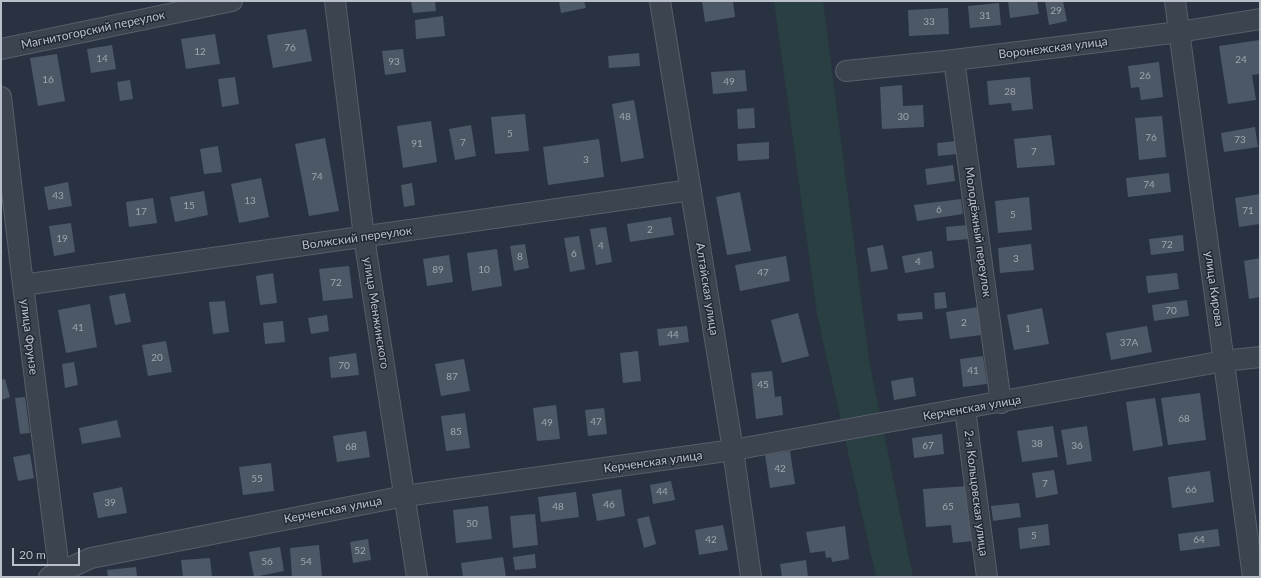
<!DOCTYPE html>
<html>
<head>
<meta charset="utf-8">
<style>
	body { margin:0 }
	#map { position:relative; width:1261px; height:578px; overflow:hidden; background:#283240; font-family:Lato,sans-serif }
	canvas { display:block }
	.frame { position:absolute; inset:0; border:2px solid #b9c0ca; pointer-events:none }
	.scale { position:absolute; left:12px; top:548px; width:68px; height:18px; box-sizing:border-box; border:2px solid #b9c0ca; border-top:0; padding-left:5px; font-size:12px; line-height:14px; white-space:nowrap; color:#b9c0ca; -webkit-text-stroke:3px #212936; paint-order:stroke }
</style>
</head>
<body>
<div id="map">
<canvas width="1261" height="578"></canvas>
<div class="frame"></div>
<div class="scale">20 m</div>
</div>
<script>
const g = document.querySelector('canvas').getContext('2d');
g.lineJoin = 'round';
function fill(path, color) {
  g.fillStyle = color;
  g.fill(path, 'evenodd');
}
function poly(rows) {
  const path = new Path2D();
  for (const r of rows) {
    path.moveTo(r[0], r[1]);
    for (let i = 2; i < r.length; i += 2) path.lineTo(r[i], r[i + 1]);
  }
  return path;
}
function stroke(path, color, width, dash) {
  g.strokeStyle = color;
  g.lineWidth = width;
  g.lineCap = dash ? 'butt' : 'round';
  g.setLineDash(dash || []);
  g.stroke(path);
}
function label(font, color, halo, rows, align = 'center') {
  g.font = font + ' Lato,sans-serif';
  g.lineWidth = 3;
  g.setLineDash([]);
  g.textBaseline = 'middle';
  g.strokeStyle = halo;
  g.fillStyle = color;
  for (const [text, x, y, turn = 0] of rows) {
    g.save();
    g.translate(x, y);
    g.rotate((+turn || 0) * Math.PI / 180);
    g.textAlign = isNaN(turn) ? turn : align;
    if (halo) g.strokeText(text, 0, 0);
    g.fillText(text, 0, 0);
    g.restore();
  }
}
fill(poly([
	[774,1,823,1,869,360,913,577,876,577,817,314]
]), '#2a3f41');
fill(poly([
	[411,1,435,1,436,11,413,13],
	[559,1,584,1,586,8,561,13],
	[702,1,733,1,735,17,705,22],
	[1008,1,1037,1,1039,14,1010,18],
	[1045,1,1063,1,1067,21,1049,25],
	[999,3,1001,25,970,28,968,6],
	[948,8,949,34,909,36,908,10],
	[443,16,445,36,416,39,415,20],
	[306,29,312,61,273,68,267,35],
	[215,34,220,64,186,69,181,39],
	[1260,40,1260,74,1252,75,1256,100,1228,104,1219,46],
	[112,45,116,69,91,73,87,49],
	[403,49,406,72,385,75,382,51],
	[639,53,640,66,609,68,608,56],
	[57,54,65,101,38,106,30,58],
	[1159,62,1163,97,1141,100,1139,87,1131,88,1128,66],
	[745,70,747,91,713,94,711,72],
	[235,77,239,104,222,107,218,79],
	[1030,77,1033,109,1012,111,1011,103,989,105,987,81],
	[130,80,133,99,120,101,117,82],
	[902,85,903,106,923,105,924,127,882,129,880,87],
	[634,100,644,158,621,162,612,104],
	[754,108,755,128,738,129,737,109],
	[525,114,529,151,495,154,491,117],
	[1162,116,1166,157,1139,160,1135,118],
	[431,121,437,162,403,168,397,126],
	[471,125,476,156,455,160,449,129],
	[1255,127,1258,147,1224,152,1221,133],
	[1051,135,1055,165,1017,168,1014,139],
	[325,138,339,211,309,216,295,144],
	[599,139,604,177,548,185,543,147],
	[956,141,957,154,938,156,937,143],
	[769,142,769,159,738,161,737,144],
	[218,146,222,172,204,174,200,149],
	[953,165,955,181,927,185,925,169],
	[1169,173,1171,192,1128,197,1126,178],
	[261,178,269,217,239,223,231,184],
	[68,182,72,206,48,210,44,187],
	[412,183,415,205,404,207,401,185],
	[204,191,208,215,175,222,170,197],
	[740,192,751,251,727,255,716,197],
	[1260,194,1260,224,1239,227,1235,198],
	[1029,197,1032,230,998,233,995,201],
	[153,198,157,223,129,227,126,202],
	[961,199,963,214,917,221,914,205],
	[671,217,674,235,630,242,627,224],
	[71,223,75,252,54,256,49,226],
	[967,225,969,239,947,241,946,227],
	[606,227,612,262,596,265,590,229],
	[1183,235,1184,251,1151,255,1149,239],
	[579,236,585,269,570,272,564,238],
	[525,244,529,268,514,271,510,246],
	[1031,244,1034,270,1000,273,998,248],
	[883,245,888,269,871,272,867,248],
	[497,249,502,286,472,291,467,253],
	[932,251,934,268,905,273,902,256],
	[449,255,453,282,427,286,423,259],
	[786,256,790,281,740,291,735,265],
	[1260,258,1260,297,1249,299,1244,261],
	[349,266,353,298,323,301,319,269],
	[273,273,277,303,260,305,256,276],
	[1177,273,1179,289,1148,293,1146,276],
	[945,292,947,308,935,309,934,293],
	[125,293,131,322,115,325,109,296],
	[1187,300,1189,316,1154,321,1152,305],
	[225,301,229,332,213,334,209,302],
	[90,304,97,347,66,353,58,310],
	[978,307,982,335,950,339,946,312],
	[1042,308,1049,344,1014,350,1007,315],
	[922,312,923,319,898,321,897,314],
	[798,313,809,356,782,363,771,320],
	[327,315,329,331,311,334,308,318],
	[283,321,285,342,265,344,263,323],
	[687,326,689,342,659,346,657,329],
	[1147,326,1152,352,1111,360,1106,333],
	[166,341,172,372,148,376,142,345],
	[638,351,641,381,623,383,620,353],
	[356,353,359,375,331,378,329,357],
	[983,356,987,384,963,387,960,359],
	[464,359,470,391,441,396,435,364],
	[74,362,78,385,65,388,62,364],
	[772,371,775,397,781,396,783,415,756,419,751,373],
	[913,377,916,396,894,400,891,381],
	[5,379,10,397,1,400,1,380],
	[1200,393,1206,440,1168,445,1161,398],
	[25,397,30,433,20,434,15,398],
	[1155,398,1163,446,1133,451,1126,402],
	[556,405,560,439,537,441,533,408],
	[604,408,607,434,588,436,585,410],
	[465,413,470,448,446,451,441,416],
	[117,420,121,437,82,444,79,428],
	[1053,426,1058,457,1022,462,1017,431],
	[1087,426,1092,461,1067,465,1061,430],
	[366,431,370,457,337,462,333,436],
	[942,434,944,454,914,458,912,438],
	[790,451,795,484,770,488,765,455],
	[30,454,34,478,18,481,13,457],
	[271,463,274,491,243,495,239,467],
	[1054,470,1058,494,1036,498,1032,473],
	[1210,471,1214,502,1172,508,1168,477],
	[671,481,675,500,653,504,650,485],
	[969,486,973,541,953,543,951,525,926,527,923,489],
	[122,487,127,513,98,518,93,493],
	[621,489,625,516,597,521,592,494],
	[576,492,579,517,541,522,538,497],
	[1019,503,1021,517,993,521,991,506],
	[488,506,492,539,456,543,453,510],
	[535,514,538,545,513,548,510,516],
	[649,516,656,544,644,548,637,519],
	[1048,524,1050,545,1020,549,1018,528],
	[723,525,728,550,699,555,695,530],
	[845,526,849,559,832,562,831,557,826,558,825,551,810,553,806,532],
	[1218,529,1220,546,1180,551,1178,534],
	[368,539,371,560,353,563,350,542],
	[319,545,322,577,292,577,290,548],
	[280,547,284,571,254,577,249,552],
	[535,554,536,568,515,570,513,557],
	[503,557,506,577,463,577,461,563],
	[210,558,212,577,183,577,181,560],
	[806,560,808,577,782,577,780,564],
	[136,567,137,577,108,577,107,570]
]), '#4d5866');
const street = poly([
	[335,1,364,237,417,577],
	[660,1,733,450,751,577],
	[1175,1,1253,577],
	[1,49,232,1],
	[954,60,1001,403],
	[846,71,954,60,1179,32,1260,19],
	[1,97,23,285,60,577],
	[23,285,691,190],
	[965,409,987,577],
	[49,577,91,558,405,496,733,450,1224,361,1260,357]
]);
stroke(street, '#575f6b', 22);
stroke(street, '#3c4450', 20);
label('10px', '#9ea6b1', null, [
	["29",1056,11],
	["31",985,16],
	["33",929,22],
	["76",290,48],
	["12",200,52],
	["14",102,59],
	["24",1241,60],
	["93",394,62],
	["26",1145,76],
	["16",48,80],
	["49",729,82],
	["28",1010,92],
	["48",625,117],
	["30",903,117],
	["5",510,134],
	["76",1151,138],
	["73",1240,140],
	["7",463,143],
	["91",417,144],
	["7",1034,152],
	["3",586,160],
	["74",317,177],
	["74",1149,185],
	["43",58,196],
	["13",250,201],
	["15",189,206],
	["6",939,210],
	["71",1248,211],
	["17",141,212],
	["5",1013,215],
	["2",650,230],
	["19",62,239],
	["72",1167,245],
	["4",601,246],
	["6",574,254],
	["8",520,257],
	["3",1016,259],
	["4",918,262],
	["89",438,270],
	["10",484,270],
	["47",763,273],
	["72",336,283],
	["70",1171,311],
	["2",964,323],
	["41",78,328],
	["1",1028,329],
	["44",673,335],
	["37А",1129,343],
	["20",157,358],
	["70",344,366],
	["41",973,371],
	["87",452,377],
	["45",763,385],
	["68",1184,419],
	["47",596,422],
	["49",547,423],
	["85",456,432],
	["38",1037,444],
	["67",928,446],
	["36",1077,446],
	["68",351,447],
	["42",780,469],
	["55",257,479],
	["7",1045,484],
	["66",1191,490],
	["44",662,492],
	["39",110,503],
	["46",609,505],
	["48",558,507],
	["65",948,507],
	["50",472,524],
	["5",1034,536],
	["42",711,540],
	["64",1199,540],
	["52",360,551],
	["56",267,562],
	["54",306,562]
]);
label('12px', '#b9c0ca', '#212936', [
	["Магнитогорский переулок",93,30,-12],
	["Воронежская улица",1053,48,-7],
	["Молодёжный переулок",978,232,82],
	["Волжский переулок",357,238,-8],
	["Алтайская улица",707,289,81],
	["улица Кирова",1214,289,82],
	["улица Менжинского",376,313,81],
	["улица Фрунзе",29,337,83],
	["Керченская улица",972,408,-10],
	["Керченская улица",653,462,-8],
	["2-я Кольцовская улица",976,493,83],
	["Керченская улица",333,510,-11]
]);
</script>
</body>
</html>
